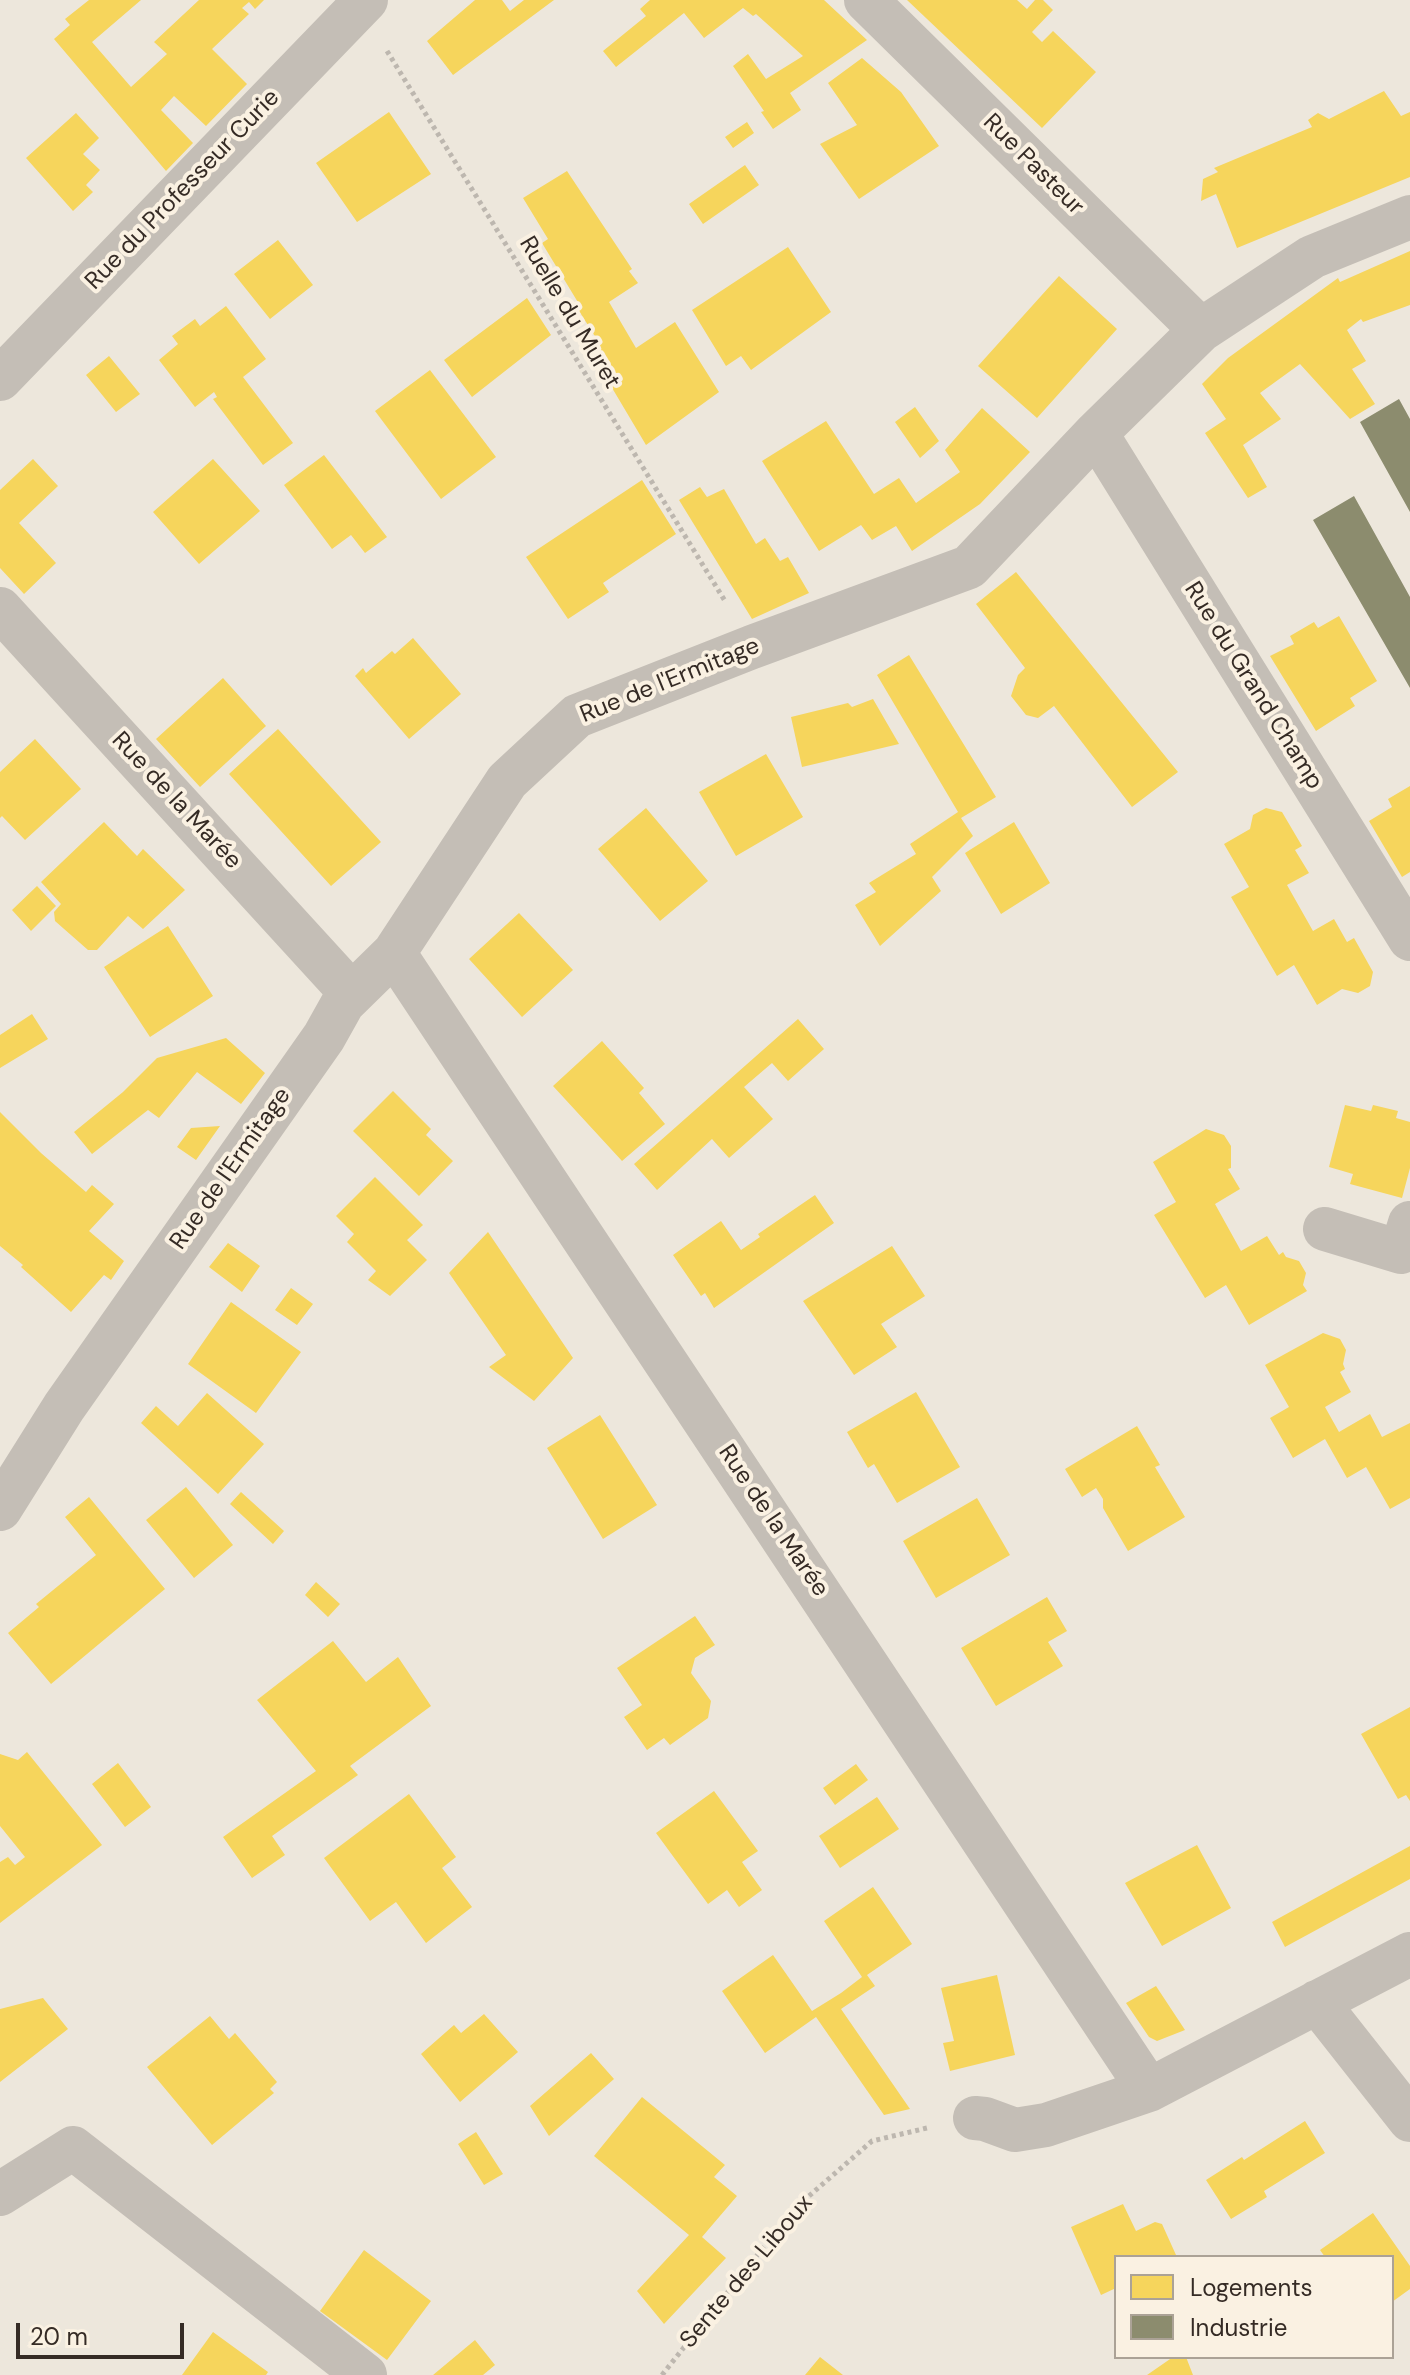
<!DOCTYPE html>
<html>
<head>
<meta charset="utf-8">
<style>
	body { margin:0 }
	#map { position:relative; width:1410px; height:2375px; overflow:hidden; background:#ede7dc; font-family:"DM Sans",sans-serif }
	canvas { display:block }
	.legend { position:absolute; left:1114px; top:2255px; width:280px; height:104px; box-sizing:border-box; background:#faf1e2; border:2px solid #aba296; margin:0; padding:10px 14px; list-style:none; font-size:24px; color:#352b25 }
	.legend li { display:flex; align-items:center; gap:16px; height:40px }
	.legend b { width:40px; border:2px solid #aba296 }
	.scale { position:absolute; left:16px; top:2323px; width:168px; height:36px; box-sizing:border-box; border:4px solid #352b25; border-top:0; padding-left:10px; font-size:24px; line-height:28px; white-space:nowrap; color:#352b25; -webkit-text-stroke:6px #faf1e2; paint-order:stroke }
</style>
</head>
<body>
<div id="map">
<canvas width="1410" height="2375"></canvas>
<ul class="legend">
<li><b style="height:22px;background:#f6d55c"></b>Logements</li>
<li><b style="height:22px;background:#8c8c6e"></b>Industrie</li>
</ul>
<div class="scale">20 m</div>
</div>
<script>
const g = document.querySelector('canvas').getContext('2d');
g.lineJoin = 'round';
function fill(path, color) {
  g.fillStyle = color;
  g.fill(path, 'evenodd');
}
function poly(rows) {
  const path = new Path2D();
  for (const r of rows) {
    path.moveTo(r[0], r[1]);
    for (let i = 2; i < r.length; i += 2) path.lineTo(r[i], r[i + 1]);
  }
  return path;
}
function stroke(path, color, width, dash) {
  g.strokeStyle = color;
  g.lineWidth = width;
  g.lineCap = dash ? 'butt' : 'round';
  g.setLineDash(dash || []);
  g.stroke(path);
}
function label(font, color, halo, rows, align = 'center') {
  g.font = font + ' "DM Sans",sans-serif';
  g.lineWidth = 8;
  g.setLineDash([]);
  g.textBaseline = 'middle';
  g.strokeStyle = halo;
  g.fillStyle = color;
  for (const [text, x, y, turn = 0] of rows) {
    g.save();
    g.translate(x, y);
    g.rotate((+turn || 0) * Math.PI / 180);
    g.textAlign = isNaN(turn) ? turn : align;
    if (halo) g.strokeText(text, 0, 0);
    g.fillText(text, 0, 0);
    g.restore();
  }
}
fill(poly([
	[89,0,141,0,92,42,131,87,167,54,154,42,199,0,264,0,255,9,249,2,242,8,249,14,212,49,247,84,206,126,174,96,161,110,193,143,166,171,54,39,70,25,65,19],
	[475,0,502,0,510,11,524,0,554,0,453,75,427,41],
	[650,0,824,0,867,40,790,93,801,110,773,129,761,112,764,111,733,66,748,54,766,79,803,56,756,14,753,16,743,8,704,38,684,13,616,67,603,51,646,16,640,9],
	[907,0,1017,0,1027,9,1035,0,1043,0,1053,10,1032,32,1042,42,1053,31,1096,72,1042,128],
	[862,58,901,92,939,146,859,199,820,144,857,125,828,83],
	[1384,91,1401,116,1410,112,1410,177,1237,248,1216,194,1201,201,1203,179,1218,172,1214,168,1312,127,1308,120,1318,113,1329,119],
	[389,112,431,174,357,222,316,163],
	[76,113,99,138,83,154,100,170,86,185,93,192,73,211,26,158],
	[747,122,754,133,733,148,725,137],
	[745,165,759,185,703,224,689,204],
	[567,171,632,269,629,271,638,283,609,302,636,348,675,322,719,392,646,445,602,371,598,373,582,346,596,338,576,306,579,304,542,243,548,239,523,198],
	[278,240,313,285,270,319,234,274],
	[788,247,831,312,751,370,741,356,726,366,692,310],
	[1410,251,1410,305,1363,322,1361,319,1347,330,1366,361,1352,369,1375,404,1350,419,1300,364,1260,393,1281,419,1243,445,1267,487,1248,498,1205,433,1226,419,1202,384,1228,358,1338,278,1340,282],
	[1059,276,1117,329,1037,418,978,366],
	[527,298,551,335,472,397,444,360],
	[226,306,266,359,243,377,293,443,263,465,213,399,217,397,214,392,195,407,159,360,178,344,172,336,195,319,200,326],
	[109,356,140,394,116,412,86,375],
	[430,370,496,457,441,499,375,411],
	[915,407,939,441,920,458,895,422],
	[982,408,1030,452,980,504,912,551,896,526,872,540,861,525,819,551,762,461,826,421,874,494,899,478,916,503,960,472,945,450],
	[324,455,387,537,365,553,351,535,332,549,284,485],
	[33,459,58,486,19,523,56,563,24,594,0,568,0,490],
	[213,459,260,511,199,564,153,512],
	[642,480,676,534,603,583,609,592,568,619,526,557],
	[700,487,707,497,724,489,756,544,765,538,780,561,788,557,809,593,752,619,679,500],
	[1016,572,1178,772,1132,807,1054,706,1038,718,1026,715,1011,696,1018,675,1025,668,976,604],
	[1339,616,1377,681,1350,698,1355,706,1316,731,1270,656,1294,644,1290,636,1314,622,1318,628],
	[413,638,461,694,409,739,355,676,363,668,366,673,392,651,395,654],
	[909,655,996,797,961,818,973,836,932,877,941,891,880,946,855,905,876,892,869,883,916,854,910,844,958,812,877,675],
	[223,678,266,726,200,787,156,739],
	[873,699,899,744,802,767,791,717,848,703,852,707],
	[278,729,381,842,331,886,229,774],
	[35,739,81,789,25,840,2,816,0,818,0,772],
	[766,754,803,817,736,856,699,792],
	[1410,786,1410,872,1402,877,1369,821,1392,807,1388,799],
	[646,808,708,881,660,921,598,849],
	[1266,808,1282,812,1302,846,1295,850,1309,873,1287,885,1313,931,1334,919,1347,942,1354,938,1373,972,1370,986,1358,993,1342,989,1317,1005,1294,965,1277,976,1231,897,1249,887,1224,844,1250,829,1253,815],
	[104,822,137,856,143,849,185,890,143,929,128,916,97,950,88,950,55,921,54,912,61,904,41,882],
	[1014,822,1050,883,1001,914,965,853],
	[37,886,56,906,31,931,12,910],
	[519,913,573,970,522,1017,469,959],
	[168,926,213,996,150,1037,104,967],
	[32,1014,48,1039,0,1068,0,1035],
	[798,1019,824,1049,788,1081,772,1063,744,1087,773,1119,729,1158,712,1139,657,1190,634,1164],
	[226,1038,265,1073,241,1104,197,1072,159,1118,148,1110,92,1154,74,1132,123,1092,157,1058],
	[602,1041,644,1088,639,1093,665,1124,622,1161,553,1086],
	[393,1091,431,1129,426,1135,453,1161,419,1196,353,1131],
	[1345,1105,1371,1111,1373,1105,1398,1111,1396,1118,1410,1122,1410,1168,1402,1198,1350,1184,1353,1174,1329,1167],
	[0,1112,41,1153,86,1192,92,1185,114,1204,89,1231,124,1261,111,1280,104,1275,71,1312,21,1267,23,1265,0,1246],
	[220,1126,196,1160,177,1147,191,1128],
	[1206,1129,1224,1135,1231,1146,1231,1168,1228,1169,1240,1189,1215,1204,1241,1251,1267,1236,1279,1255,1283,1252,1286,1257,1299,1261,1306,1273,1303,1285,1307,1291,1249,1325,1226,1285,1205,1298,1154,1215,1176,1202,1153,1162],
	[375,1177,423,1225,407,1240,427,1260,390,1296,368,1280,376,1271,347,1242,354,1234,336,1216],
	[815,1195,834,1223,714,1308,705,1293,701,1296,673,1255,721,1221,741,1250,760,1237,758,1234],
	[488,1232,573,1358,534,1401,489,1367,506,1355,449,1273],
	[228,1243,260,1266,242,1292,209,1267],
	[892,1246,925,1296,881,1324,897,1347,854,1375,803,1301],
	[291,1288,313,1304,297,1325,275,1310],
	[231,1302,301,1352,256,1413,188,1364],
	[1323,1333,1340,1339,1346,1350,1343,1364,1345,1369,1340,1372,1351,1392,1325,1407,1339,1432,1370,1414,1382,1437,1410,1423,1410,1498,1390,1509,1366,1467,1347,1478,1325,1439,1293,1458,1270,1418,1289,1407,1265,1365],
	[916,1392,960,1467,897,1503,874,1464,868,1468,847,1432],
	[207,1393,264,1444,218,1494,141,1423,156,1406,178,1426],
	[600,1415,657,1505,603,1539,547,1448],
	[1137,1426,1160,1465,1155,1467,1185,1517,1128,1551,1103,1508,1103,1499,1096,1488,1082,1497,1065,1469],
	[186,1487,233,1545,194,1578,146,1520],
	[241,1492,284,1531,273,1544,230,1504],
	[89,1497,165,1589,51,1684,8,1633,39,1607,36,1604,96,1555,65,1517],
	[977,1498,1010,1555,936,1598,903,1541],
	[316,1582,340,1604,328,1617,305,1595],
	[1047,1597,1067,1631,1048,1642,1063,1666,996,1706,961,1648],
	[695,1616,715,1645,695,1658,691,1673,711,1701,708,1718,670,1745,664,1738,647,1750,624,1717,642,1705,617,1668],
	[333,1641,366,1682,398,1657,431,1706,350,1766,358,1775,272,1836,285,1855,252,1878,223,1837,316,1771,257,1700],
	[1410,1707,1410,1801,1406,1795,1398,1799,1361,1734],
	[27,1752,102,1845,0,1923,0,1862,8,1857,15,1865,25,1857,0,1826,0,1754,18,1760],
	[118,1763,151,1807,125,1827,92,1784],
	[856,1764,868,1780,835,1805,823,1788],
	[714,1791,758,1851,742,1862,762,1890,739,1907,727,1890,708,1904,656,1833],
	[409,1794,456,1857,442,1868,472,1907,426,1943,396,1902,370,1921,324,1858],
	[877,1797,899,1829,840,1868,819,1836],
	[1197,1845,1231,1908,1162,1946,1125,1883],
	[1410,1846,1410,1879,1285,1947,1272,1922],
	[873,1887,912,1944,867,1975,875,1986,841,2009,910,2109,884,2115,816,2017,765,2053,722,1991,773,1955,812,2011,841,1993,862,1977,824,1921],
	[997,1975,1015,2055,950,2071,943,2043,954,2041,941,1988],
	[1156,1986,1185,2030,1157,2041,1149,2037,1126,2003],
	[43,1998,68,2029,0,2082,0,2009],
	[484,2014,518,2052,460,2102,421,2054,454,2025,461,2033],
	[210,2016,229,2039,235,2033,277,2082,270,2089,274,2093,212,2145,147,2067],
	[591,2053,614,2079,549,2136,530,2106],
	[642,2097,725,2165,714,2177,737,2196,702,2237,726,2258,664,2324,637,2291,689,2235,594,2156],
	[1305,2121,1325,2153,1264,2191,1267,2197,1231,2219,1206,2180,1242,2157,1244,2160],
	[476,2132,503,2174,484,2185,458,2144],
	[1123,2204,1136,2231,1155,2222,1162,2224,1176,2255,1174,2257,1116,2257,1116,2288,1101,2295,1071,2227],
	[1373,2213,1410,2266,1410,2289,1392,2302,1392,2257,1325,2257,1320,2250],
	[364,2250,431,2301,387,2360,320,2311],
	[213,2332,268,2372,266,2375,182,2375],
	[475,2340,495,2365,483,2375,433,2375],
	[820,2357,843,2375,805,2375],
	[1173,2357,1186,2357,1193,2375,1147,2375]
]), '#f6d55c');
fill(poly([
	[1399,399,1410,419,1410,512,1360,422],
	[1354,496,1410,597,1410,688,1313,520]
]), '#8c8c6e');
stroke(poly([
	[387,51,725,601],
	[662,2375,793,2210,872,2141,927,2128]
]), '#bdb7af', 5, [4, 4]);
stroke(poly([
	[866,0,1201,330],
	[0,379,366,0],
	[1096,433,1410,939],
	[0,609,352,994],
	[394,953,1149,2090],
	[1325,1229,1401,1252,1410,1223],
	[0,1509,64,1407,324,1037,343,1003,394,953,507,781,577,716,752,647,969,567,1096,433,1201,330,1312,257,1410,217],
	[1317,2002,1410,2120],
	[975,2118,985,2119,1015,2130,1046,2125,1149,2090,1410,1954],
	[0,2194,73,2148,365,2375]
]), '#c4beb6', 44);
label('24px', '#352b25', '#faf1e2', [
	["Rue Pasteur",1033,165,45],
	["Rue du Professeur Curie",183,190,-46],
	["Ruelle du Muret",569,313,59],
	["Rue de l'Ermitage",670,681,-22],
	["Rue du Grand Champ",1253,686,58],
	["Rue de la Marée",176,801,47],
	["Rue de l'Ermitage",231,1169,-55],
	["Rue de la Marée",773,1521,56],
	["Sente des Liboux",747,2272,-50]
]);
</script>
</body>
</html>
